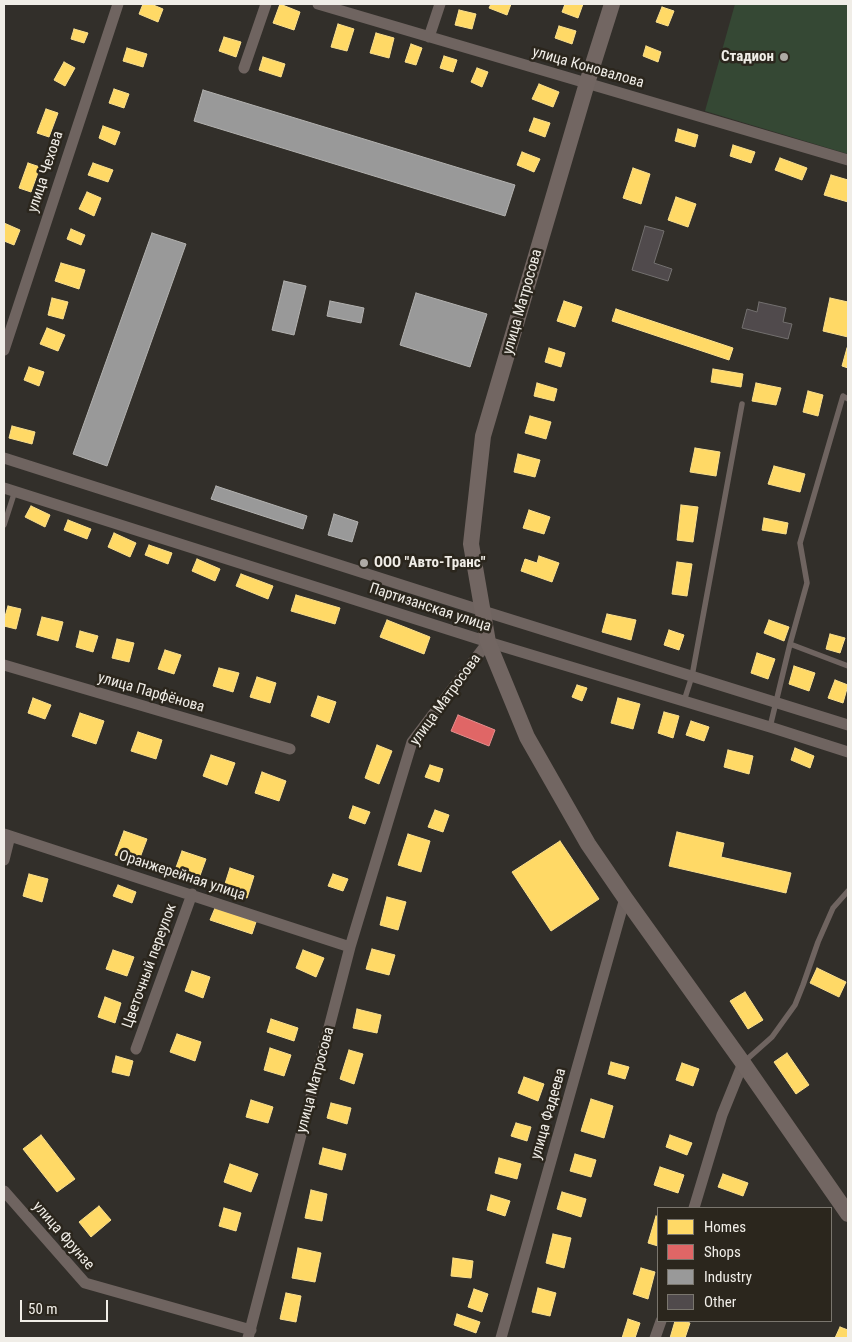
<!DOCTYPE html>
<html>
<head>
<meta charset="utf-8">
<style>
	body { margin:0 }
	#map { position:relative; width:852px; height:1342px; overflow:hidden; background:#322f2a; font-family:"Roboto Condensed",sans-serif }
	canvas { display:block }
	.frame { position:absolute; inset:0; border:5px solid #f0ede7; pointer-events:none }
	.legend { position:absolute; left:657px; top:1207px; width:175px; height:115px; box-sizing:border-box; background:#2b261d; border:1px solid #7a766e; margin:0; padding:6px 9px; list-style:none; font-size:15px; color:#f0ede7 }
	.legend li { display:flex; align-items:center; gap:10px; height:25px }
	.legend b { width:25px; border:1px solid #7a766e }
	.scale { position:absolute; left:20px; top:1300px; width:88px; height:22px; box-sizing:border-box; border:2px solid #f0ede7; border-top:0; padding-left:6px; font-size:15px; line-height:18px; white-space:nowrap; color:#f0ede7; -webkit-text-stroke:4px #2b261d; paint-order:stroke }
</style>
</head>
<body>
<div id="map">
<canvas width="852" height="1342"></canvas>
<div class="frame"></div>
<ul class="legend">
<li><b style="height:14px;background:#ffd966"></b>Homes</li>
<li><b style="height:14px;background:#e06666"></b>Shops</li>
<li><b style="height:14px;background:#999"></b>Industry</li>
<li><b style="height:14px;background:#504a4c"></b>Other</li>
</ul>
<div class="scale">50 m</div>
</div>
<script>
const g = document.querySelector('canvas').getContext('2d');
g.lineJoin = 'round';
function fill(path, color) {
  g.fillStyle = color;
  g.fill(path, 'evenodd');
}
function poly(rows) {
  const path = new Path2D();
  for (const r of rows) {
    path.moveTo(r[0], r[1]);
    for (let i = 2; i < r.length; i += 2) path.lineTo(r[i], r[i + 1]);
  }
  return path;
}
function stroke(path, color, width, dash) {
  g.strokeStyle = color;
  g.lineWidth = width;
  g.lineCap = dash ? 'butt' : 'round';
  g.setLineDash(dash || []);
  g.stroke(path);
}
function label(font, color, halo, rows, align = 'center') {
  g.font = font + ' "Roboto Condensed",sans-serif';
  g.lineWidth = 5;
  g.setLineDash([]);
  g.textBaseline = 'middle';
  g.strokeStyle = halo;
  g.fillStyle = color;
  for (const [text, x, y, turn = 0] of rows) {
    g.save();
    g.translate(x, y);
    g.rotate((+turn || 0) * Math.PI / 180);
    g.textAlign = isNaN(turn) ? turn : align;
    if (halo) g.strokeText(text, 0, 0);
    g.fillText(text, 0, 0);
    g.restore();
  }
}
fill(poly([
	[735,4,848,4,848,154,705,111]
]), '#354834');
const homes = poly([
	[143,4,151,4,163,9,158,22,139,14,143,4],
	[280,4,300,12,294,30,273,23,280,4],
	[491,4,511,4,507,15,489,8,491,4],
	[565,4,583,4,578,18,562,12,565,4],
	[662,7,674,11,668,26,656,22,662,7],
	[459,10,476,14,472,29,455,25,459,10],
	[338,24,354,29,347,51,331,47,338,24],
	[559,26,576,31,572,44,555,38,559,26],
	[74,29,88,33,84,43,71,39,74,29],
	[376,33,394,38,389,58,370,53,376,33],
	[224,37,241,42,236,57,219,51,224,37],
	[411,44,422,48,416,65,405,62,411,44],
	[646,46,661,52,658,62,643,56,646,46],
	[127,48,147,54,143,67,123,61,127,48],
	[444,56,457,60,453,72,440,68,444,56],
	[263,57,285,64,281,77,259,70,263,57],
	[64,62,75,68,65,86,54,80,64,62],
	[477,68,488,72,482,87,471,82,477,68],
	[539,84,559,92,553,107,532,99,539,84],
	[114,89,129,94,124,108,109,103,114,89],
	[46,109,58,113,49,137,37,133,46,109],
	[534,118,550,123,545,137,529,131,534,118],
	[103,126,120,132,115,145,99,138,103,126],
	[678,129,698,135,695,147,675,141,678,129],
	[733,145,755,152,751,163,730,156,733,145],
	[522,152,540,159,534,172,517,165,522,152],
	[780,158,807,168,802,180,775,170,780,158],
	[28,163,40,167,31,192,19,188,28,163],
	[93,163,113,170,108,182,88,175,93,163],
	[633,168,650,174,641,204,623,198,633,168],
	[831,175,848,180,848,202,824,195,831,175],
	[87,192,101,198,94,216,79,209,87,192],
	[676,197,696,204,688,227,668,220,676,197],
	[4,223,20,230,14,245,4,241,4,223],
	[71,229,85,235,81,245,67,239,71,229],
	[61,263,85,270,79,289,55,281,61,263],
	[52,298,68,302,63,319,48,315,52,298],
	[830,298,848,302,848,337,823,331,830,298],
	[564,301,582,307,575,327,557,321,564,301],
	[616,309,733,348,729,360,612,321,616,309],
	[47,328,65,335,58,351,40,344,47,328],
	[549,348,565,353,561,367,545,362,549,348],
	[847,348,848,348,848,368,842,366,847,348],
	[29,367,44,372,39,386,24,380,29,367],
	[713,369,743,374,741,387,711,382,713,369],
	[537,383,557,389,554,401,534,396,537,383],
	[756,383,781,388,776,405,752,401,756,383],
	[808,391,823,395,818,416,803,412,808,391],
	[530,416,551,422,546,439,525,433,530,416],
	[12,426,35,432,32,444,9,438,12,426],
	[695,448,720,452,716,476,690,472,695,448],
	[518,454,540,460,535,477,514,472,518,454],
	[774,466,805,474,800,492,768,484,774,466],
	[681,505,698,507,693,542,677,540,681,505],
	[31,506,50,515,45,527,25,517,31,506],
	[529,510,550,517,544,534,523,528,529,510],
	[764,518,788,523,786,534,762,530,764,518],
	[68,520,91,529,87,539,64,530,68,520],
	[114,533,136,543,130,557,108,547,114,533],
	[149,545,172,553,168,564,145,555,149,545],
	[539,556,559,563,552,582,521,571,525,559,537,563,539,556],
	[197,559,220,569,215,581,192,571,197,559],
	[677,562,692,564,687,596,672,594,677,562],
	[241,574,273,586,268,599,236,586,241,574],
	[296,595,340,608,335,624,291,611,296,595],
	[8,606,21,609,16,629,4,626,4,620,8,606],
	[607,614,636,620,631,640,602,632,607,614],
	[42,617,63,622,58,641,37,635,42,617],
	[387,620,430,637,424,654,380,637,387,620],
	[769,620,789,627,784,641,764,633,769,620],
	[669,630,684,635,679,650,664,645,669,630],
	[80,631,98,636,93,652,76,647,80,631],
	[830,634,845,638,840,653,826,649,830,634],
	[117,639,134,643,129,662,112,658,117,639],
	[165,650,181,655,174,674,158,669,165,650],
	[757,653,775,659,768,679,751,673,757,653],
	[794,666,815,673,809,691,789,684,794,666],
	[219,668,239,673,233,692,213,686,219,668],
	[257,677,276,683,270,703,250,697,257,677],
	[835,680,848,685,843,703,828,698,835,680],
	[577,685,587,688,582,701,572,697,577,685],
	[318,696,336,702,329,723,311,716,318,696],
	[33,698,51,705,45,719,28,713,33,698],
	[618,698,640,704,633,729,611,723,618,698],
	[664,712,679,716,673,738,658,733,664,712],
	[80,713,104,721,96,744,72,736,80,713],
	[691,721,709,727,704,741,686,735,691,721],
	[138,732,162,740,156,759,131,751,138,732],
	[377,745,392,751,379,784,365,778,377,745],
	[795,748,814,756,810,768,791,760,795,748],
	[728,750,753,756,749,774,724,767,728,750],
	[211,755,235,763,227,785,203,776,211,755],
	[430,765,443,769,439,782,425,777,430,765],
	[262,772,286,781,279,801,255,793,262,772],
	[353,806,370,812,365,824,349,818,353,806],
	[435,810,449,815,443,832,428,827,435,810],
	[124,831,147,839,138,863,115,855,124,831],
	[677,832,724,843,721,857,791,873,786,893,669,866,677,832],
	[408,834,430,841,421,872,398,865,408,834],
	[560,841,599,899,551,931,512,872,560,841],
	[182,851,206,859,198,881,174,873,182,851],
	[230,868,254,876,247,898,223,890,230,868],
	[29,874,48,879,42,902,23,896,29,874],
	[333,874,348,879,343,891,328,886,333,874],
	[118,885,136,892,132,903,113,896,118,885],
	[387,897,406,902,398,930,380,925,387,897],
	[215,908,256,922,252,934,210,920,215,908],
	[372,949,395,955,389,975,366,969,372,949],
	[113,950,134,957,127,976,106,969,113,950],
	[303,950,324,958,316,977,296,968,303,950],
	[817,968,846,982,839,997,810,983,817,968],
	[192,971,210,977,203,998,185,991,192,971],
	[745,992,763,1020,748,1029,730,1001,745,992],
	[105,997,121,1003,115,1023,98,1017,105,997],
	[357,1009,381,1015,377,1033,353,1028,357,1009],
	[271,1019,298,1028,294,1041,267,1032,271,1019],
	[177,1034,201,1042,195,1061,170,1052,177,1034],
	[270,1048,291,1055,284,1076,264,1070,270,1048],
	[349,1050,363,1054,354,1084,340,1079,349,1050],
	[787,1053,809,1085,796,1094,774,1062,787,1053],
	[116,1056,133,1061,129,1076,112,1072,116,1056],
	[611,1062,629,1067,625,1079,608,1074,611,1062],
	[682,1063,699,1069,693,1086,676,1080,682,1063],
	[524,1077,544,1084,538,1101,518,1093,524,1077],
	[591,1099,613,1106,604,1138,581,1131,591,1099],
	[251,1100,273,1107,268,1123,246,1117,251,1100],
	[331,1103,351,1108,347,1124,327,1118,331,1103],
	[516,1123,531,1127,527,1141,511,1136,516,1123],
	[41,1135,75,1179,57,1192,23,1149,41,1135],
	[670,1135,692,1143,687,1155,666,1147,670,1135],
	[323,1148,346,1154,342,1170,319,1164,323,1148],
	[575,1154,596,1160,591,1177,570,1171,575,1154],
	[499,1158,521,1164,517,1179,495,1173,499,1158],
	[230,1164,258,1174,251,1192,224,1182,230,1164],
	[660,1167,684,1175,678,1193,654,1185,660,1167],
	[723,1174,748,1183,743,1196,718,1187,723,1174],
	[311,1190,327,1194,322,1221,305,1218,311,1190],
	[562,1192,586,1199,581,1217,557,1209,562,1192],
	[491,1195,510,1201,505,1216,487,1210,491,1195],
	[99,1206,111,1220,91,1237,79,1222,99,1206],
	[224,1208,241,1213,236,1231,219,1226,224,1208],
	[656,1216,658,1217,658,1246,648,1243,656,1216],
	[553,1234,571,1238,564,1268,546,1263,553,1234],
	[298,1248,321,1253,315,1282,292,1278,298,1248],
	[453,1258,473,1261,471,1278,451,1276,453,1258],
	[641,1268,655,1272,648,1299,633,1294,641,1268],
	[538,1288,556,1293,550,1316,532,1312,538,1288],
	[474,1289,488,1294,482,1312,468,1307,474,1289],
	[286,1293,301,1296,296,1322,280,1319,286,1293],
	[457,1314,480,1322,476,1333,454,1325,457,1314],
	[628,1319,640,1323,635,1338,622,1338,628,1319],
	[675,1321,682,1321,690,1323,685,1338,670,1338,675,1321],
	[840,1327,848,1330,848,1338,835,1338,840,1327]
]);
fill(homes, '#ffd966');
stroke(homes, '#fadf8d', 1);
const shops = poly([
	[458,715,495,730,489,746,451,731,458,715]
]);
fill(shops, '#e06666');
stroke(shops, '#e58e8d', 1);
const industry = poly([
	[203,90,515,185,505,216,194,121,203,90],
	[152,233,186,244,107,466,73,454,152,233],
	[284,281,306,286,294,335,272,330,284,281],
	[416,293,487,314,470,367,400,345,416,293],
	[330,301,364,308,361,323,327,316,330,301],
	[216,486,307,516,303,529,211,499,216,486],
	[334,514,358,522,352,542,328,535,334,514]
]);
fill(industry, '#999');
stroke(industry, '#b3b2b0', 1);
const building = poly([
	[645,226,664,231,654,263,672,269,668,281,632,270,645,226],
	[759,302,786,308,783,322,792,324,788,339,742,328,747,309,757,312,759,302]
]);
fill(building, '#504a4c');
stroke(building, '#73706f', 1);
stroke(poly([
	[4,525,15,491],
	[790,644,848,666],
	[684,701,692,676,742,404],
	[770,727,790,644,807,583,800,543,843,396,848,399],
	[745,1061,772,1037,795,1005,803,985,818,942,833,908,848,891]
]), '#6f6460', 5.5);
stroke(poly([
	[318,4,848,160],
	[429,37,440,4],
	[244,68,266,4],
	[4,350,118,4],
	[4,458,483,611,848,725],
	[4,488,488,642,770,727,848,752],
	[4,665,290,749],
	[4,834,350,947],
	[4,860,10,836],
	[136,1049,192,894],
	[4,1191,85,1283,251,1330],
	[694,1208,722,1115,743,1063],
	[248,1338,350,947,412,742,488,642],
	[501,1338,625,898],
	[655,1338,661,1321]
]), '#6f6460', 11);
stroke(poly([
	[612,4,587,83,483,436,471,544,488,642,527,737,588,844,625,898,743,1063,848,1214]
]), '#726662', 16);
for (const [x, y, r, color] of [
	[784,57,5,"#aeaaa5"],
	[364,563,5,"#aeaaa5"]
]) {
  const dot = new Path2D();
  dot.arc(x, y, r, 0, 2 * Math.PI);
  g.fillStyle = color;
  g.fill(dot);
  stroke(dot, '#2b261d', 2);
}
label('bold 15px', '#f0ede7', '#2b261d', [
	["Стадион",774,57],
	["ООО \"Авто-Транс\"",374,563,"left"]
], 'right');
label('15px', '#f0ede7', '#2b261d', [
	["улица Коновалова",588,68,16],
	["улица Чехова",46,172,-72],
	["улица Матросова",523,302,-74],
	["Партизанская улица",430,608,18],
	["улица Парфёнова",151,693,16],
	["улица Матросова",446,700,-54],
	["Оранжерейная улица",182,876,18],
	["Цветочный переулок",150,966,-70],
	["улица Матросова",316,1080,-75],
	["улица Фадеева",549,1114,-74],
	["улица Фрунзе",63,1236,49]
]);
</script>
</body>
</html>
